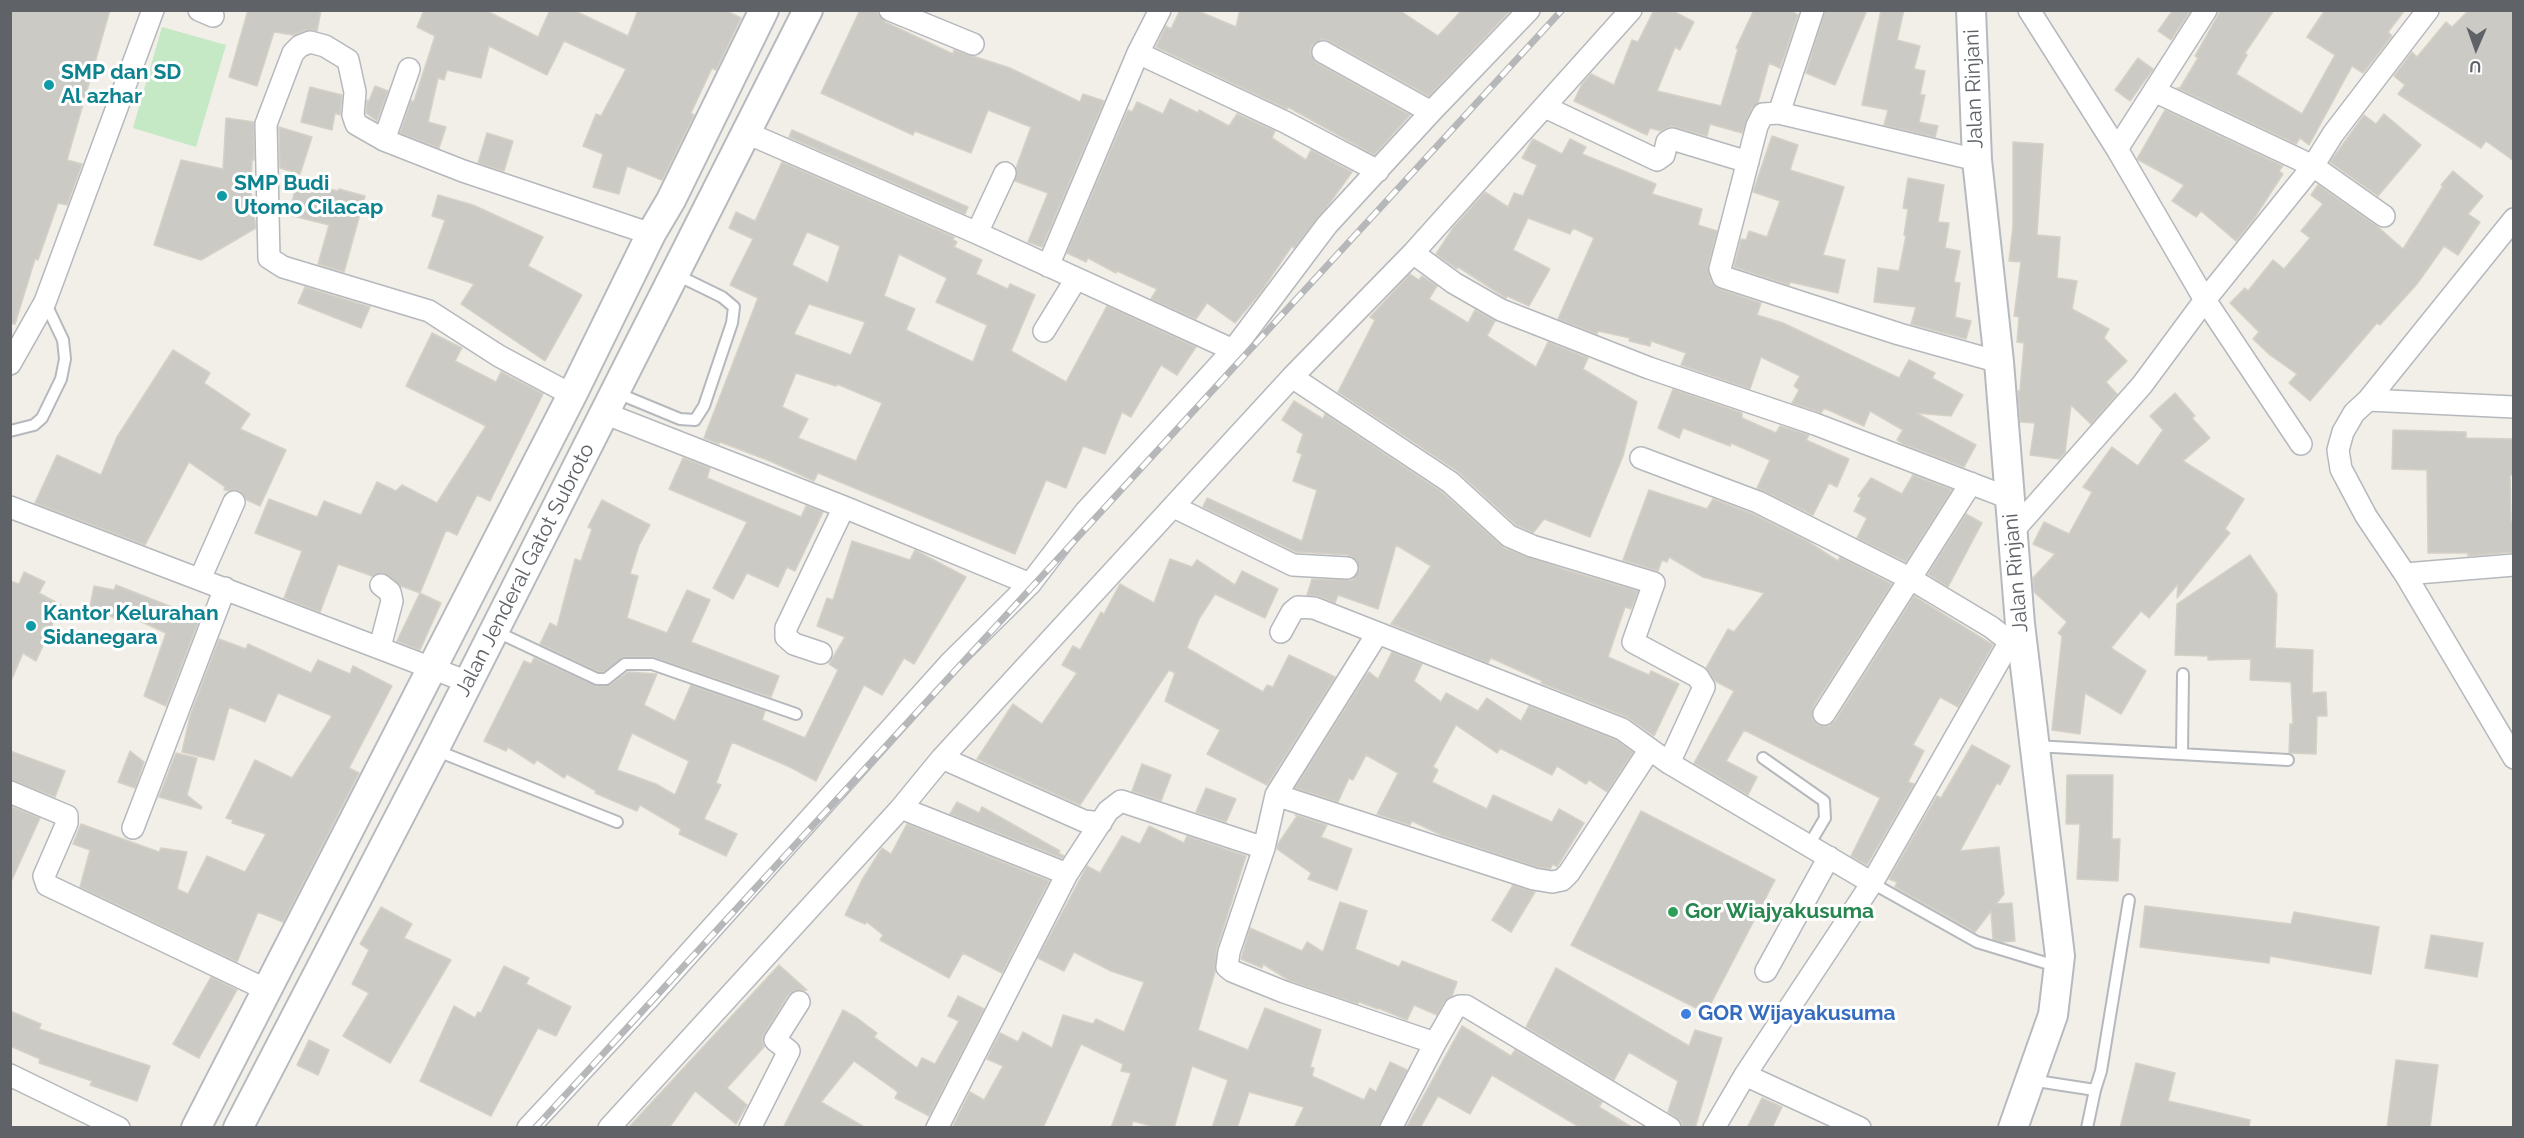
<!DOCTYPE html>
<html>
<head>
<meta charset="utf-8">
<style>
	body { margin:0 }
	#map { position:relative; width:2524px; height:1138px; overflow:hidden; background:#f1efe8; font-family:Raleway,sans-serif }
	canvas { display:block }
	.frame { position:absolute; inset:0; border:12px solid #5f6368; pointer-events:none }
	.north { position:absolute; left:2446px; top:18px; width:60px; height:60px; -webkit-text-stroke:4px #fff; paint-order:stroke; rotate:182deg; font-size:16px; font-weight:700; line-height:24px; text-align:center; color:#5f6368 }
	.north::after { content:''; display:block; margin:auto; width:21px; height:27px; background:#5f6368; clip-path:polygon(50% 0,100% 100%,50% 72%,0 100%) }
</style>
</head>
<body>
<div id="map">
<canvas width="2524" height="1138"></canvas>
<div class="frame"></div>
<div class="north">U</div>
</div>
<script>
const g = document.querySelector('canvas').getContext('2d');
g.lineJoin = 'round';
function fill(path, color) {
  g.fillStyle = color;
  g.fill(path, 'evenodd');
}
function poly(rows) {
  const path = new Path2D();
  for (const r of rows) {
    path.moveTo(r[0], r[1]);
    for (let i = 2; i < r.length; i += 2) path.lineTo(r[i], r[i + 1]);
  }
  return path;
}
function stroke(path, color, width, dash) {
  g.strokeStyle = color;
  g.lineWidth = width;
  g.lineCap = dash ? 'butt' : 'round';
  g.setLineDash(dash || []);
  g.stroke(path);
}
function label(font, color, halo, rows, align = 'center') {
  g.font = font + ' Raleway,sans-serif';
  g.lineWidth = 6;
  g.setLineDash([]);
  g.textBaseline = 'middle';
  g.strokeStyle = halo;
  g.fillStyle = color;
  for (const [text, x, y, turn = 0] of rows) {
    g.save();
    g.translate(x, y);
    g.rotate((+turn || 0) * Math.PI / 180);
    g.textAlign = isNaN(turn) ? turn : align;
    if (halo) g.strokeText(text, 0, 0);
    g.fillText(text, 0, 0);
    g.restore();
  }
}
fill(poly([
	[162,27,226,45,196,147,133,128]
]), '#c5e8c5');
const building = poly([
	[10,10,110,10,67,160,82,164,67,205,58,203,38,260,35,259,15,324,10,323,10,10],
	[248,10,321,10,317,31,306,30,293,35,274,32,257,86,229,77,248,10],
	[424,10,485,10,538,37,550,10,573,10,628,36,638,10,725,10,741,18,716,70,712,68,691,113,694,115,662,180,627,166,619,194,593,187,603,154,583,146,596,114,601,116,626,69,564,41,547,75,489,46,481,78,447,70,444,80,438,78,428,122,446,127,439,148,400,133,411,101,414,101,435,36,417,27,424,10],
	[860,10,875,10,885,22,953,54,954,50,1010,68,1080,102,1083,94,1104,101,1042,247,1028,242,1048,193,1015,181,1016,168,1031,127,988,110,971,153,915,131,913,135,821,93,860,10],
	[1180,10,1196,10,1236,27,1240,10,1399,10,1438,36,1462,10,1511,10,1429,96,1329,41,1322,39,1312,45,1310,53,1317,63,1410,115,1374,155,1288,107,1287,109,1156,47,1166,26,1171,29,1180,10],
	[1654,10,1671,10,1694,22,1680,50,1675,47,1657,91,1721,106,1738,49,1736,48,1754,10,1789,10,1798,15,1780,68,1769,63,1758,103,1752,108,1742,133,1710,124,1707,136,1671,126,1661,131,1650,128,1647,135,1574,101,1582,84,1591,74,1614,85,1632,40,1638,42,1654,10],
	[1825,10,1867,10,1835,85,1806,73,1825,10],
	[1881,10,1904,10,1897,40,1920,46,1914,69,1925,71,1920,95,1925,95,1919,122,1938,126,1935,137,1884,125,1888,110,1862,105,1881,10],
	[2173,10,2191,10,2171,40,2158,31,2173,10],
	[2221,10,2274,10,2245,53,2247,55,2236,74,2302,114,2335,55,2307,37,2325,10,2405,10,2388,32,2392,36,2363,73,2352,66,2309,145,2300,138,2296,144,2177,88,2180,88,2198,58,2195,56,2221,10],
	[2469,10,2514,10,2514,161,2486,141,2481,148,2398,94,2405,85,2394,76,2412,52,2417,57,2446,22,2452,27,2469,10],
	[2138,58,2153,69,2130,101,2115,90,2138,58],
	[375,86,388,91,377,121,366,113,367,100,369,101,375,86],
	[310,87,342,95,340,115,335,113,332,130,301,122,310,87],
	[1170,99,1198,113,1199,110,1229,126,1237,114,1275,131,1272,138,1306,160,1311,150,1352,172,1329,204,1294,248,1292,246,1260,293,1235,323,1207,303,1196,319,1151,299,1157,289,1117,271,1116,273,1088,258,1086,262,1067,253,1128,110,1132,112,1137,102,1163,114,1170,99],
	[2165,110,2283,166,2279,171,2283,174,2253,220,2236,241,2201,211,2196,217,2172,201,2184,185,2137,159,2165,110],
	[2384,114,2421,145,2378,196,2330,162,2364,115,2376,124,2384,114],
	[226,118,254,122,254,160,252,160,251,193,256,228,201,260,154,245,181,160,223,169,226,118],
	[279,127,312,137,300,174,280,168,279,127],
	[792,130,968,207,965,214,789,137,792,130],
	[487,133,513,141,504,171,478,163,487,133],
	[1772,136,1798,145,1790,170,1844,187,1823,255,1845,260,1838,293,1790,282,1789,285,1734,267,1741,239,1746,240,1749,231,1767,237,1780,201,1753,192,1772,136],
	[1533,139,1562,154,1570,139,1586,147,1582,154,1656,184,1652,194,1702,209,1698,225,1717,231,1708,266,1711,282,1719,289,1761,303,1757,315,1783,323,1899,378,1909,360,1935,373,1932,378,1963,395,1951,416,1916,413,1976,445,1964,467,1903,444,1897,440,1903,430,1870,411,1864,426,1824,408,1821,413,1792,403,1799,390,1794,386,1800,376,1761,357,1750,389,1681,365,1686,353,1651,341,1650,346,1629,341,1630,338,1598,331,1597,334,1558,319,1594,238,1573,228,1570,234,1528,218,1513,250,1550,269,1529,306,1507,296,1506,298,1458,267,1457,269,1436,254,1453,228,1485,192,1508,207,1514,193,1523,196,1537,165,1522,158,1533,139],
	[2013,142,2043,144,2037,235,2060,237,2057,278,2077,281,2072,309,2109,329,2104,338,2127,361,2106,382,2117,394,2091,424,2071,405,2065,453,2059,459,2030,455,2035,423,2020,422,2018,391,2020,391,2024,343,2017,342,2019,317,2014,316,2021,262,2009,261,2013,226,2013,142],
	[782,162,954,237,953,240,957,242,954,247,982,260,976,274,1008,289,1010,284,1035,295,1011,351,1066,382,1107,306,1196,347,1177,375,1161,365,1131,417,1122,412,1105,454,1083,446,1066,488,1046,480,1015,554,818,473,814,481,770,461,720,442,719,444,704,438,758,298,730,285,753,239,729,228,736,212,755,221,782,162],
	[807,232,840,246,828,283,792,265,807,232],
	[899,254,947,278,936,302,987,325,973,362,906,330,915,309,884,296,899,254],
	[809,304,865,322,851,355,794,334,809,304],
	[796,373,836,386,837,384,882,403,856,461,798,438,808,419,782,407,796,373],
	[2453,171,2483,196,2468,214,2480,222,2458,255,2444,246,2417,284,2380,325,2377,323,2310,401,2289,383,2297,374,2270,355,2253,339,2259,332,2230,303,2245,288,2248,291,2273,260,2284,269,2310,238,2301,231,2323,204,2311,195,2318,185,2378,227,2403,249,2443,186,2441,185,2453,171],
	[1908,178,1944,185,1938,222,1949,223,1945,248,1960,251,1954,282,1960,283,1955,317,1971,321,1966,339,1911,324,1916,307,1874,302,1878,268,1899,271,1906,236,1904,235,1908,209,1903,208,1908,178],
	[297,182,338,191,339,189,365,196,344,272,318,264,329,225,289,215,297,182],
	[438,195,473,205,543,237,528,266,582,295,545,361,461,304,474,284,428,268,445,220,432,216,438,195],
	[1410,274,1419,280,1422,276,1437,286,1429,299,1468,323,1475,310,1495,321,1487,336,1536,367,1548,342,1588,358,1583,369,1637,402,1623,456,1590,537,1544,519,1533,533,1516,525,1457,471,1338,392,1375,320,1370,317,1410,274],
	[305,287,370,307,361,328,298,303,305,287],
	[432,333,462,348,455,361,496,382,501,372,543,394,490,501,477,495,457,535,446,530,420,593,401,586,383,573,372,576,338,564,320,612,284,598,302,551,255,533,269,499,317,517,324,501,361,515,377,482,396,491,402,485,437,503,486,426,406,386,432,333],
	[173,350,210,373,204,383,250,414,240,429,286,450,260,506,247,500,240,491,224,490,225,487,189,462,145,545,35,503,57,455,101,475,117,437,173,350],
	[1673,389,1742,413,1742,418,1776,433,1780,426,1809,435,1806,440,1849,459,1837,487,1829,483,1813,515,1757,488,1770,460,1731,443,1730,446,1683,428,1679,438,1658,428,1673,389],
	[2175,393,2195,416,2192,418,2210,438,2183,461,2244,499,2225,529,2230,533,2177,598,2178,584,2149,618,2141,611,2111,648,2146,671,2121,714,2085,693,2080,734,2052,730,2062,636,2058,633,2067,622,2034,592,2033,578,2055,554,2033,544,2044,522,2069,534,2092,492,2083,487,2112,447,2138,466,2163,430,2150,416,2175,393],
	[1294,401,1323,419,1325,414,1442,492,1504,548,1566,570,1638,591,1631,609,1625,607,1608,657,1649,675,1651,671,1679,684,1654,736,1627,717,1541,683,1542,681,1491,658,1488,663,1391,624,1431,566,1396,545,1378,609,1338,595,1335,603,1318,596,1307,595,1312,579,1352,580,1360,569,1354,558,1348,555,1296,552,1203,507,1207,498,1302,541,1317,490,1293,481,1302,454,1297,452,1303,434,1282,420,1294,401],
	[2393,430,2466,432,2466,438,2514,439,2514,475,2510,475,2511,521,2513,521,2513,552,2468,556,2468,553,2428,553,2427,470,2392,469,2393,430],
	[683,458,710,468,707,478,801,517,806,506,823,512,795,571,787,567,778,587,747,573,733,599,713,588,747,522,669,489,683,458],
	[1913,475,1952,490,1906,562,1857,538,1867,518,1854,511,1861,498,1858,496,1871,478,1902,494,1913,475],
	[1649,490,1707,509,1713,499,1753,514,1807,541,1838,561,1840,557,1892,584,1813,707,1812,719,1818,725,1829,726,1835,721,1914,596,1993,645,1958,707,1940,697,1913,745,1924,751,1908,782,1914,784,1867,865,1851,856,1880,798,1744,730,1726,761,1757,777,1748,795,1694,763,1734,691,1715,681,1706,668,1728,629,1734,632,1764,593,1703,577,1669,557,1667,562,1662,560,1658,571,1623,560,1649,490],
	[602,500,650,525,639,545,630,574,638,576,627,618,667,633,687,590,710,600,691,642,779,676,771,697,652,657,624,657,603,672,599,672,540,644,550,623,557,627,575,559,581,561,592,529,588,527,602,500],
	[1966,514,1982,523,1948,587,1928,574,1966,514],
	[852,541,910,560,915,550,966,577,914,664,904,658,882,695,864,685,816,781,790,767,732,742,716,783,721,785,704,819,737,834,726,856,679,834,681,829,640,805,637,811,595,793,596,791,567,774,564,778,537,760,534,764,508,747,506,751,484,741,524,661,531,664,534,658,597,686,610,685,628,672,657,674,644,705,675,721,691,685,765,711,762,720,805,738,838,670,829,664,845,637,817,626,827,598,833,600,852,541],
	[632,733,689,761,675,795,656,784,617,770,632,733],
	[2250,555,2277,594,2275,648,2313,650,2312,693,2326,692,2327,716,2317,716,2316,754,2289,753,2290,724,2293,724,2291,682,2250,680,2251,659,2208,660,2208,656,2175,655,2177,604,2250,555],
	[1170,559,1192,567,1197,560,1235,585,1242,571,1278,589,1265,618,1215,594,1199,619,1187,648,1263,692,1267,685,1273,687,1289,655,1335,677,1267,785,1207,754,1220,730,1165,701,1175,673,1169,670,1080,805,977,759,1013,704,1042,724,1077,673,1062,665,1073,646,1080,650,1101,612,1104,614,1120,584,1154,603,1170,559],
	[24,572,45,582,39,593,61,605,36,661,23,653,10,683,10,581,19,584,24,572],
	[116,585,177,609,199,620,166,706,144,696,166,633,122,613,119,620,90,607,94,586,114,590,116,585],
	[420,593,441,603,420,650,397,641,420,593],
	[219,639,246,649,248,644,311,673,318,660,350,674,353,666,392,686,349,768,359,773,283,922,258,912,237,962,80,887,90,850,73,844,81,824,159,852,161,848,187,852,177,889,188,894,207,856,245,872,266,834,232,823,233,820,226,818,255,760,292,778,332,716,278,693,265,722,229,707,214,760,182,752,190,716,219,639],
	[1392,652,1422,664,1414,681,1441,702,1446,693,1478,711,1487,698,1521,721,1529,706,1616,740,1633,752,1607,792,1589,780,1586,784,1557,766,1552,775,1500,748,1497,753,1456,725,1433,767,1438,770,1432,782,1487,809,1493,795,1552,822,1559,809,1584,823,1557,867,1553,864,1550,869,1537,867,1441,835,1412,821,1410,825,1377,814,1398,773,1366,755,1353,780,1349,778,1338,802,1295,788,1365,677,1369,672,1378,679,1392,652],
	[1972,745,2010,766,2000,785,1997,783,1960,851,1999,847,2004,894,1996,904,2012,903,2015,941,2001,942,1993,939,1991,911,1975,932,1895,887,1897,882,1889,879,1937,796,1941,798,1972,745],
	[10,751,65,771,55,797,10,780,10,751],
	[130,751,144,762,135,788,118,782,130,751],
	[176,753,197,758,187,795,202,807,201,809,159,797,176,753],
	[1142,764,1171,775,1161,801,1132,791,1142,764],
	[2067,775,2113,775,2112,839,2120,839,2118,881,2077,879,2080,824,2066,824,2067,775],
	[1206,788,1236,799,1226,822,1196,812,1206,788],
	[957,802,979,813,982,807,1060,851,1058,853,1064,856,1062,858,950,814,957,802],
	[10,806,40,818,10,884,10,806],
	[1641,811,1775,880,1706,1013,1571,945,1641,811],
	[1295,815,1327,825,1321,837,1352,849,1337,890,1308,879,1311,873,1277,849,1278,844,1297,816,1295,815],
	[907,824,1049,881,1002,973,963,953,949,978,880,940,883,935,867,922,865,924,845,915,862,880,882,848,891,854,907,824],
	[1149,826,1184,843,1187,836,1246,856,1217,948,1215,972,1198,1030,1248,1050,1265,1008,1321,1030,1310,1067,1314,1068,1312,1076,1364,1100,1370,1088,1376,1092,1390,1062,1407,1070,1378,1128,1294,1128,1304,1107,1249,1092,1237,1128,1212,1128,1228,1080,1192,1066,1174,1128,1158,1128,1133,1121,1131,1128,1111,1128,1131,1073,1121,1071,1123,1064,1081,1044,1043,1128,952,1128,970,1092,984,1100,1003,1066,987,1059,1000,1033,1018,1042,1023,1032,1052,1048,1063,1015,1093,1024,1096,1019,1124,1032,1144,982,1111,971,1074,952,1064,971,1038,958,1087,866,1100,873,1122,836,1140,844,1149,826],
	[1513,885,1535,892,1511,932,1492,920,1513,885],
	[1340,902,1367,911,1355,949,1399,967,1402,961,1457,982,1452,996,1444,1002,1437,1015,1414,1005,1407,1020,1378,1008,1378,1009,1359,1002,1358,1004,1290,981,1263,964,1262,968,1241,959,1250,928,1302,951,1307,942,1323,952,1340,902],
	[2145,906,2291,924,2294,912,2379,927,2371,974,2270,956,2269,963,2140,947,2145,906],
	[381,907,412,924,404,938,451,960,390,1063,343,1036,369,993,352,984,369,950,360,944,381,907],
	[2431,935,2483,943,2477,977,2425,968,2431,935],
	[779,965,807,990,794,991,788,995,764,1034,762,1040,764,1047,727,1088,747,1105,736,1124,695,1091,669,1128,628,1128,779,965],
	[504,966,529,978,526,984,571,1007,556,1036,538,1028,491,1116,420,1081,454,1006,475,1018,478,1012,481,1013,504,966],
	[1556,968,1689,1046,1695,1030,1722,1038,1695,1128,1683,1128,1681,1121,1668,1112,1678,1081,1629,1052,1614,1080,1526,1027,1556,968],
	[211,977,237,990,199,1058,173,1044,211,977],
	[958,996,984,1009,929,1116,895,1098,898,1092,854,1061,821,1102,866,1128,783,1128,843,1010,857,1018,877,1033,874,1037,917,1068,922,1058,935,1064,959,1021,948,1016,958,996],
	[10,1011,41,1024,39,1029,150,1066,137,1101,90,1085,92,1081,39,1063,40,1059,10,1046,10,1011],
	[1462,1026,1511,1056,1515,1050,1602,1102,1599,1107,1633,1128,1581,1128,1492,1075,1470,1114,1438,1096,1420,1128,1406,1128,1462,1026],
	[309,1040,329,1050,318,1075,297,1065,309,1040],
	[2396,1060,2438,1065,2430,1128,2387,1128,2396,1060],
	[2136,1063,2175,1073,2168,1101,2250,1120,2249,1128,2120,1128,2136,1063],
	[1762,1098,1782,1107,1772,1128,1747,1128,1762,1098]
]);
fill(building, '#cccac5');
stroke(building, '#d6d1c6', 1.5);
const lane = poly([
	[617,393,680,419,695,420,704,406,732,323,734,307,722,297,677,275],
	[10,431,34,425,42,418,61,379,65,359,63,340,45,302],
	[495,631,597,679,606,679,625,664,652,664,796,714],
	[2035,746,2288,760],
	[435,750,617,822],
	[2182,753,2183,674],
	[1763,758,1824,801,1825,818,1809,845],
	[1872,883,1977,942,2059,967],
	[2030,1080,2095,1090,2101,1071,2129,900],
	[2087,1128,2095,1090]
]);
const street = poly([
	[199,10,213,16],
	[890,10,973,44],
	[2029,10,2117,149,2205,300,2313,166,2333,134,2428,10],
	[1323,52,1431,112],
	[1138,53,1285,122,1378,171],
	[2154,91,2313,166,2384,216],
	[1545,107,1657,160,1664,155,1667,142,1672,139,1748,162],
	[1779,113,1813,10],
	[747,133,977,233,1233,350],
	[384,140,409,69],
	[2117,149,2206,10],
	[1977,160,1779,113,1763,114,1757,126,1720,269,1723,277,1899,334,1999,362],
	[2514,219,2368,400,2354,413,2343,432,2338,450,2341,469,2366,516,2405,574,2514,758],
	[977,233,1005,173],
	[1413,253,1454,283,1501,310,1649,368,1815,424,2009,498],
	[1048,266,1138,53,1160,10],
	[1044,331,1076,279],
	[10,364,45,302,153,10],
	[1292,377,1450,482,1509,536,1532,546,1654,583,1633,642,1698,677,1704,687,1669,763],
	[572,395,499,356,429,311,283,267,269,258,266,124,293,53,300,46,310,42,325,46,348,60,355,92,353,115,356,124,384,140,463,171,651,234],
	[2368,400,2514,407],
	[604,413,844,507,1030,584],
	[1641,458,1758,502,1911,579,1991,627,2009,641],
	[10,507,468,682],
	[1174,507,1293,565,1347,568],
	[2013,531,2142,385,2205,300,2301,444],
	[2405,574,2514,565],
	[200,579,234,502],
	[1281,632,1292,612,1298,607,1314,608,1622,729,1669,763,1872,883],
	[1377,634,1276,795,1264,848,1229,952,1227,967,1232,971,1284,992,1435,1043,1455,1008,1460,1006,1466,1006,1670,1128],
	[380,647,392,601,390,592,381,585],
	[821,653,794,644,786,637,786,628,844,507],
	[1824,714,1971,483],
	[942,758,1084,821,1101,823],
	[10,792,67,816,67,823,44,876,47,885,267,990],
	[1276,795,1534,879,1552,882,1562,880,1569,873,1650,749],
	[901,808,1067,874,1108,811,1121,801,1264,848],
	[133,828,225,588],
	[1766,971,1829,857],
	[10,1075,119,1128],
	[1745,1075,1860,1128],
	[528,1128,648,999,950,663,1030,584,1086,511,1233,350,1327,225,1431,112,1529,10],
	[609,1128,901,808,942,758,1292,377,1413,253,1631,10],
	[750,1128,789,1051,775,1040,799,1002],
	[937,1128,1067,874],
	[1391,1128,1435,1043],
	[1714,1128,1745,1075,1872,883,2020,624]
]);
const secondary = poly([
	[1971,10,1977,160,1999,362,2020,624,2060,956,2053,1015,2013,1128],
	[196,1128,572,395,651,234,671,200,764,10],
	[238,1128,434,750,808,10]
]);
stroke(lane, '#b5b8bc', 14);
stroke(street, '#b5b8bc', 24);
stroke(secondary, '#b6babf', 32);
stroke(lane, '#fff', 10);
stroke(street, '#fff', 21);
stroke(secondary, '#fff', 28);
const rail = poly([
	[535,1128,1562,10]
]);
stroke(rail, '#b6b7b8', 7);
stroke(rail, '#fff', 4.5, [14]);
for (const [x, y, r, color] of [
	[49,85,6,"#0f9aa8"],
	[222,196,6,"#0f9aa8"],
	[31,626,6,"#0f9aa8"],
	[1673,912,6,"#2e9e5b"],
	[1686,1014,6,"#3f7fe0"]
]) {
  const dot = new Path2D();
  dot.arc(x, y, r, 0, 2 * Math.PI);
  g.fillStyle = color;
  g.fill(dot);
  stroke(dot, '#fff', 2);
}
label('bold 21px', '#0d838f', '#fff', [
	["SMP dan SD",61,73],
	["Al azhar",61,97],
	["SMP Budi",234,184],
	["Utomo Cilacap",234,208],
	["Kantor Kelurahan",43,614],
	["Sidanegara",43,638]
], 'left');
label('21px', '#5f6368', '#fff', [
	["Jalan Rinjani",1974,89,-92],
	["Jalan Jenderal Gatot Subroto",525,570,-63],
	["Jalan Rinjani",2016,573,-95]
]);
label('bold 21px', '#27864d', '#fff', [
	["Gor Wiajyakusuma",1685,912]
], 'left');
label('bold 21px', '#366cbe', '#fff', [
	["GOR Wijayakusuma",1698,1014]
], 'left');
</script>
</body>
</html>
